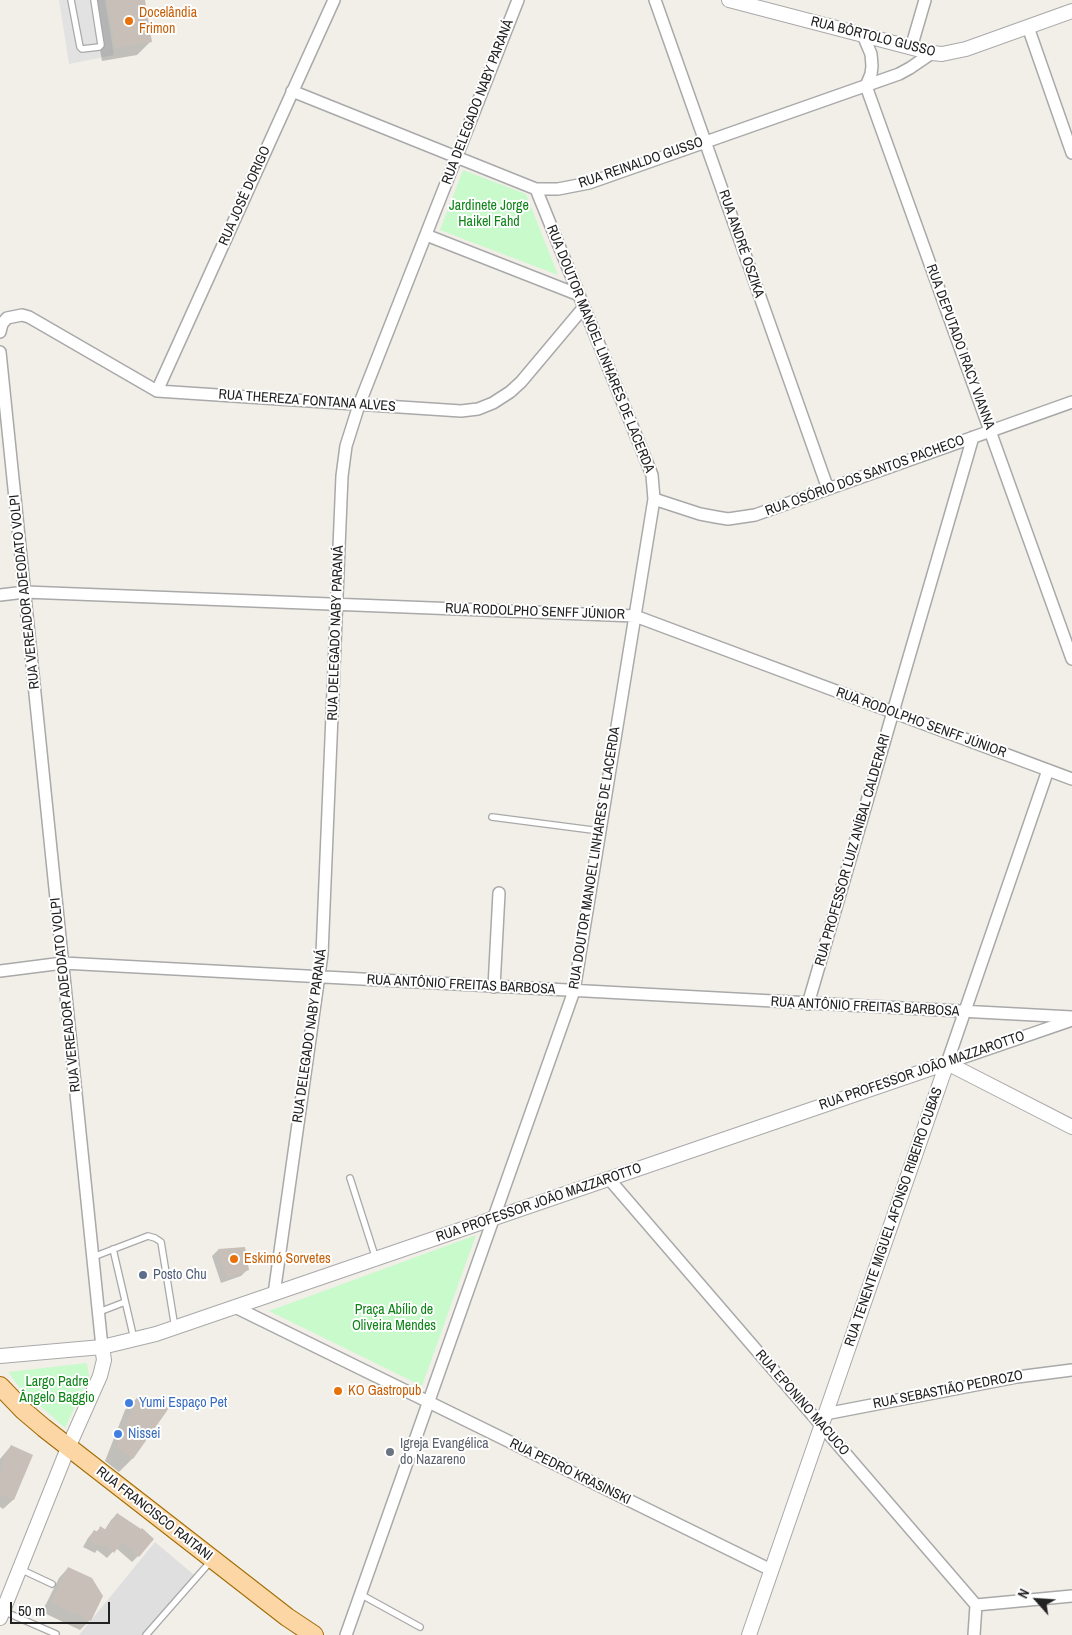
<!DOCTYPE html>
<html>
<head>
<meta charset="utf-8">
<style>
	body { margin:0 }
	#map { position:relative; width:1072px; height:1635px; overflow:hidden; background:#f2efe9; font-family:"Archivo Narrow",sans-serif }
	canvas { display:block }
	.north { position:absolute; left:1012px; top:1575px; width:50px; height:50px; -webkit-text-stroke:4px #fff; paint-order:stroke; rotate:296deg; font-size:14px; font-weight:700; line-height:20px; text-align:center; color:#222 }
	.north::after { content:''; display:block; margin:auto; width:18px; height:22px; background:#222; clip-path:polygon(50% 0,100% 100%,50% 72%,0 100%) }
	.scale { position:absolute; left:10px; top:1602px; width:100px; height:22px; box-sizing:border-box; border:2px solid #222; border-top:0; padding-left:6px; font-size:15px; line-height:18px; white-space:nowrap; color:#222; -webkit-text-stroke:4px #fff; paint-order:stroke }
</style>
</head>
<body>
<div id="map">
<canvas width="1072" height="1635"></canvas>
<div class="north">N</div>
<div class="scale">50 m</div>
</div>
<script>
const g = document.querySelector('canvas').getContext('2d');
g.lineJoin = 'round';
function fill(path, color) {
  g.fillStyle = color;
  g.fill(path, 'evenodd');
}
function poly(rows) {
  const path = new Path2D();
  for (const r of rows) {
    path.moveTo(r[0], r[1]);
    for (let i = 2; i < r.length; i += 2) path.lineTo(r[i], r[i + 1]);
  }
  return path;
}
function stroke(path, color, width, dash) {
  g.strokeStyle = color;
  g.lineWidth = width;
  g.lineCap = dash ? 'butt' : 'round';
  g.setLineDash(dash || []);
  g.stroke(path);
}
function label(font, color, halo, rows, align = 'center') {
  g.font = font + ' "Archivo Narrow",sans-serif';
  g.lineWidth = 4;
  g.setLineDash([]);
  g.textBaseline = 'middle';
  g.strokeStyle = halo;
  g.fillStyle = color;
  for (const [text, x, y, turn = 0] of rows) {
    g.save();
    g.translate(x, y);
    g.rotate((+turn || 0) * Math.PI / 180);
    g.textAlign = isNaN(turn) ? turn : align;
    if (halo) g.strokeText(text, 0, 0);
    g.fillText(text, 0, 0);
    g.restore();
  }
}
fill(poly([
	[155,1542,199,1579,152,1635,79,1635]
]), '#e0dfdf');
fill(poly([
	[463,170,526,194,558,275,440,230],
	[476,1235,422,1386,269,1311],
	[87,1363,89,1377,65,1428,20,1388,8,1372]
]), '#c8facc');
fill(poly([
	[59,0,105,0,114,55,69,64]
]), '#e2e2e2');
fill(poly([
	[91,0,143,0,150,42,137,55,102,61],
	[218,1250,247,1270,241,1276,221,1283,212,1256],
	[138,1397,167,1409,132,1459,119,1472,105,1461,125,1410],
	[11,1446,13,1500,3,1509,0,1507,0,1459],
	[117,1514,138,1556,132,1562,116,1548,107,1558,97,1550,95,1553,83,1547,88,1538,94,1531,96,1532,100,1528,104,1531,111,1520],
	[68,1568,90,1620,80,1630,42,1612,59,1578]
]), '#0003');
fill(poly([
	[107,0,145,0,152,42,115,48],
	[245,1247,249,1270,227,1278,218,1249],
	[138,1395,169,1408,133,1459,117,1447],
	[11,1445,33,1455,14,1500,0,1494,0,1476,4,1467,1,1466],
	[117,1513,141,1529,142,1528,154,1539,139,1557,122,1542,114,1553,104,1544,102,1547,88,1540,94,1530,98,1532,100,1526,106,1530],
	[68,1567,92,1578,103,1596,91,1621,51,1602]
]), '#c7bfb8');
const service = poly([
	[71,0,80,47,82,49,99,47,101,45,94,0],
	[492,817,600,831],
	[350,1178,376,1259],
	[113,1249,134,1339],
	[93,1257,148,1236,155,1238,161,1242,175,1328],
	[99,1312,125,1302],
	[20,1569,52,1584],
	[360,1594,420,1627],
	[3,1611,56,1634],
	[146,1635,211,1561]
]);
const minor = poly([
	[655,0,828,489],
	[1028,27,1072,153],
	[863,35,871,54,872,66,871,74,866,86,1072,659],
	[911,48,925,0],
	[292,91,536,189,558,189,589,183,899,74,910,68,932,53],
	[426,235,579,295],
	[0,332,2,324,7,318,22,315,29,317,157,391,461,411,478,409,493,403,510,392,521,382,584,307],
	[0,352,102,1347],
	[157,391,334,0],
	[654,499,700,514,716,517,728,519,755,515,1072,402],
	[0,595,25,592,635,616,1072,779],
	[0,971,63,963,1072,1017],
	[494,987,499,893],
	[808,1004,973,437],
	[947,1063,1048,770],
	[947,1063,1072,1020],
	[609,1179,976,1605,974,1635],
	[274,1294,322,954,342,476,346,446,359,405,518,0],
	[235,1307,771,1570],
	[825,1414,1017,1377,1072,1370],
	[976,1605,1072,1596],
	[346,1635,574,991,654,499,652,475,536,189]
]);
const tertiary = poly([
	[729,0,932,53,942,54,966,49,1072,11],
	[947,1063,1072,1127],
	[0,1356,102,1347,156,1334,947,1063],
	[0,1618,68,1448,100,1376,104,1360,102,1347],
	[749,1635,947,1063]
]);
const primary = poly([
	[0,1386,24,1411,44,1428,287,1617,314,1635]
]);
stroke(service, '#a9a9a9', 8);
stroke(minor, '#a9a9a9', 14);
stroke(tertiary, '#a9a9a9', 16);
stroke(primary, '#a06b00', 20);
stroke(service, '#fff', 5.5);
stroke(minor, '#fff', 11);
stroke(tertiary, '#fff', 14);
stroke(primary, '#fcd6a4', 18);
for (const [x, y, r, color] of [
	[129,21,5,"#e8710a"],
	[234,1259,5,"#e8710a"],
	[143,1275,5,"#5c6f8a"],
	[338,1391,5,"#e8710a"],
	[129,1403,5,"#3f7fe0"],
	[118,1434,5,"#3f7fe0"],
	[390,1452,5,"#6b7280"]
]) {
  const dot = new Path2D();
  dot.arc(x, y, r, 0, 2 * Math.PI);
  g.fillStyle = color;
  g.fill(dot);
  stroke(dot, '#fff', 2);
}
label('14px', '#c56008', '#fff', [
	["Docelândia",139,13],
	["Frimon",139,29],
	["Eskimó Sorvetes",244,1259],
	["KO Gastropub",348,1391]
], 'left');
label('14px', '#222', '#fff', [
	["RUA BÔRTOLO GUSSO",873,37,14],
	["RUA DELEGADO NABY PARANÁ",478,102,-69],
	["RUA REINALDO GUSSO",641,163,-19],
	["RUA JOSÉ DORIGO",245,196,-66],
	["RUA ANDRÉ OSZIKA",741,244,71],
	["RUA DEPUTADO IRACY VIANNA",960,347,70],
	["RUA DOUTOR MANOEL LINHARES DE LACERDA",600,349,68],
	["RUA THEREZA FONTANA ALVES",307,401,4],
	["RUA OSÓRIO DOS SANTOS PACHECO",865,476,-20],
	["RUA VEREADOR ADEODATO VOLPI",25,592,-96],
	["RUA RODOLPHO SENFF JÚNIOR",535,612,2],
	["RUA DELEGADO NABY PARANÁ",336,633,-88],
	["RUA RODOLPHO SENFF JÚNIOR",921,723,20],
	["RUA PROFESSOR LUIZ ANÍBAL CALDERARI",853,850,-74],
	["RUA DOUTOR MANOEL LINHARES DE LACERDA",595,858,-81],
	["RUA ANTÔNIO FREITAS BARBOSA",461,985,3],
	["RUA VEREADOR ADEODATO VOLPI",66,995,-96],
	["RUA ANTÔNIO FREITAS BARBOSA",865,1007,3],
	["RUA DELEGADO NABY PARANÁ",310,1036,-82],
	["RUA PROFESSOR JOÃO MAZZAROTTO",922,1071,-19],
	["RUA PROFESSOR JOÃO MAZZAROTTO",539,1203,-19],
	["RUA TENENTE MIGUEL AFONSO RIBEIRO CUBAS",894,1217,-71],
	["RUA SEBASTIÃO PEDROZO",948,1390,-11],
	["RUA EPONINO MACUCO",802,1403,49],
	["RUA PEDRO KRASINSKI",570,1472,26],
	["RUA FRANCISCO RAITANI",154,1514,38]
]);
label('14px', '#0c8416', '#fff', [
	["Jardinete Jorge",489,206],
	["Haikel Fahd",489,222],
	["Praça Abílio de",394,1310],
	["Oliveira Mendes",394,1326],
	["Largo Padre",57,1382],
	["Ângelo Baggio",57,1398]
]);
label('14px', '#4e5e75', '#fff', [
	["Posto Chu",153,1275]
], 'left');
label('14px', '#366cbe', '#fff', [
	["Yumi Espaço Pet",139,1403],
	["Nissei",128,1434]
], 'left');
label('14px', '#5b616d', '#fff', [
	["Igreja Evangélica",400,1444],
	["do Nazareno",400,1460]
], 'left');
</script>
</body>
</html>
